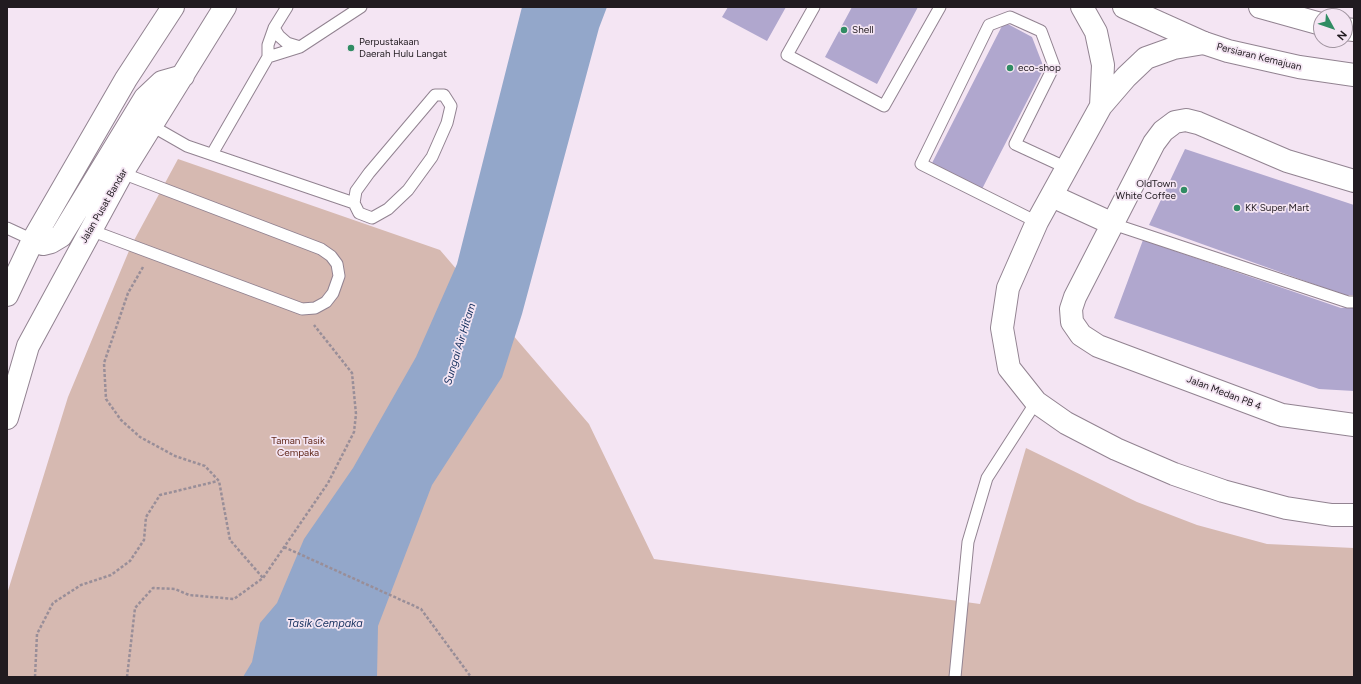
<!DOCTYPE html>
<html>
<head>
<meta charset="utf-8">
<style>
	body { margin:0 }
	#map { position:relative; width:1361px; height:684px; overflow:hidden; background:#f4e5f3; font-family:Figtree,sans-serif }
	canvas { display:block }
	.frame { position:absolute; inset:0; border:8px solid #211b20; pointer-events:none }
	.north { position:absolute; left:1313px; top:8px; width:40px; height:40px; box-sizing:border-box; background:#f4e5f3; border:1px solid #a0949f; border-radius:50%; rotate:130deg; font-size:11px; font-weight:700; line-height:16px; text-align:center; color:#211b20 }
	.north::after { content:''; display:block; margin:auto; width:14px; height:18px; background:#308c63; clip-path:polygon(50% 0,100% 100%,50% 72%,0 100%) }
</style>
</head>
<body>
<div id="map">
<canvas width="1361" height="684"></canvas>
<div class="frame"></div>
<div class="north">N</div>
</div>
<script>
const g = document.querySelector('canvas').getContext('2d');
g.lineJoin = 'round';
function fill(path, color) {
  g.fillStyle = color;
  g.fill(path, 'evenodd');
}
function poly(rows) {
  const path = new Path2D();
  for (const r of rows) {
    path.moveTo(r[0], r[1]);
    for (let i = 2; i < r.length; i += 2) path.lineTo(r[i], r[i + 1]);
  }
  return path;
}
function stroke(path, color, width, dash) {
  g.strokeStyle = color;
  g.lineWidth = width;
  g.lineCap = dash ? 'butt' : 'round';
  g.setLineDash(dash || []);
  g.stroke(path);
}
function label(font, color, halo, rows, align = 'center') {
  g.font = font + ' Figtree,sans-serif';
  g.lineWidth = 3.5;
  g.setLineDash([]);
  g.textBaseline = 'middle';
  g.strokeStyle = halo;
  g.fillStyle = color;
  for (const [text, x, y, turn = 0] of rows) {
    g.save();
    g.translate(x, y);
    g.rotate((+turn || 0) * Math.PI / 180);
    g.textAlign = isNaN(turn) ? turn : align;
    if (halo) g.strokeText(text, 0, 0);
    g.fillText(text, 0, 0);
    g.restore();
  }
}
fill(poly([
	[178,159,440,250,589,424,654,559,980,604,1026,448,1137,502,1197,525,1267,544,1354,548,1354,677,7,677,7,594,68,397,131,246]
]), '#d6b9b1');
fill(poly([
	[522,7,607,7,599,28,522,314,502,377,432,485,378,626,377,677,243,677,252,662,260,623,277,603,304,539,353,468,416,357,457,264]
]), '#93a7ca');
fill(poly([
	[728,7,786,7,767,41,722,17],
	[852,7,918,7,877,84,825,57],
	[1004,22,1032,37,1044,68,981,191,931,165],
	[1185,149,1354,205,1354,295,1344,295,1149,225],
	[1143,240,1341,308,1354,307,1354,391,1319,389,1114,318]
]), '#b0a7ce');
const service = poly([
	[814,7,787,55,884,106,940,7],
	[274,28,279,36,287,43,300,47],
	[268,57,300,47,361,7],
	[152,126,187,146,354,203,359,213,372,218,388,209,408,190,432,157,447,123,451,106,444,95,435,95,369,173,356,191,354,203],
	[212,154,268,57,268,45,274,28,287,7],
	[1037,222,921,164,989,25,1010,17,1041,31,1054,66,1015,144,1067,168],
	[1113,224,1348,302,1354,302],
	[7,228,33,240],
	[90,230,302,309,315,308,326,302,333,293,339,276,337,264,331,256,321,249,122,173],
	[955,677,968,542,987,478,1036,402]
]);
const minor = poly([
	[1354,181,1287,161,1198,123,1186,120,1175,122,1163,131,1154,143,1075,297,1071,309,1072,322,1081,335,1098,346,1282,415,1354,425],
	[1052,196,1113,224]
]);
const tertiary = poly([
	[1082,7,1096,32,1103,65,1101,106],
	[1204,43,1174,48,1146,58,1126,77,1101,106,1037,222,1008,288,1002,328,1009,368,1036,402,1066,423,1116,449,1174,474,1223,491,1286,508,1332,515,1354,515]
]);
const secondary = poly([
	[1124,7,1204,43,1228,51,1299,67,1354,75],
	[1260,7,1321,24],
	[1345,29,1354,30],
	[33,240,43,244,51,242,61,236,145,98,162,82,183,76],
	[7,295,33,240,126,79,173,7],
	[7,418,28,346,122,173,225,7]
]);
stroke(service, '#928391', 13);
stroke(minor, '#928391', 24);
stroke(tertiary, '#928391', 24);
stroke(secondary, '#928391', 24);
stroke(poly([
	[143,267,128,293,104,363,106,399,121,420,140,437,175,456,205,466,219,481,230,540,263,578],
	[284,547,421,609,471,677],
	[35,677,37,634,53,603,81,585,111,575,130,561,144,540,146,517,160,495,218,481],
	[127,677,135,608,153,588,175,589,189,595,234,599,263,578,328,483,354,432,356,414,352,373,314,325]
]), '#998e98', 2.5, [3, 2]);
stroke(service, '#fff', 11);
stroke(minor, '#fff', 22);
stroke(tertiary, '#fff', 22);
stroke(secondary, '#fff', 22);
for (const [x, y, r, color] of [
	[844,30,4,"#308c63"],
	[351,48,4,"#308c63"],
	[1010,68,4,"#308c63"],
	[1184,190,4,"#308c63"],
	[1237,208,4,"#308c63"]
]) {
  const dot = new Path2D();
  dot.arc(x, y, r, 0, 2 * Math.PI);
  g.fillStyle = color;
  g.fill(dot);
  stroke(dot, '#f4e5f3', 1.5);
}
label('10px', '#211b20', '#f4e5f3', [
	["Shell",852,30],
	["Perpustakaan",359,42],
	["Daerah Hulu Langat",359,54],
	["eco-shop",1018,68],
	["OldTown",1176,184,"right"],
	["White Coffee",1176,196,"right"],
	["KK Super Mart",1245,208]
], 'left');
label('10px', '#211b20', '#f4e5f3', [
	["Persiaran Kemajuan",1259,57,14],
	["Jalan Pusat Bandar",104,206,-60],
	["Jalan Medan PB 4",1224,393,21]
]);
label('10px', '#61281a', '#f4e5f3', [
	["Taman Tasik",298,441],
	["Cempaka",298,453]
]);
label('italic 11px', '#1c3562', '#f4e5f3', [
	["Sungai Air Hitam",460,344,-73],
	["Tasik Cempaka",325,624]
]);
</script>
</body>
</html>
